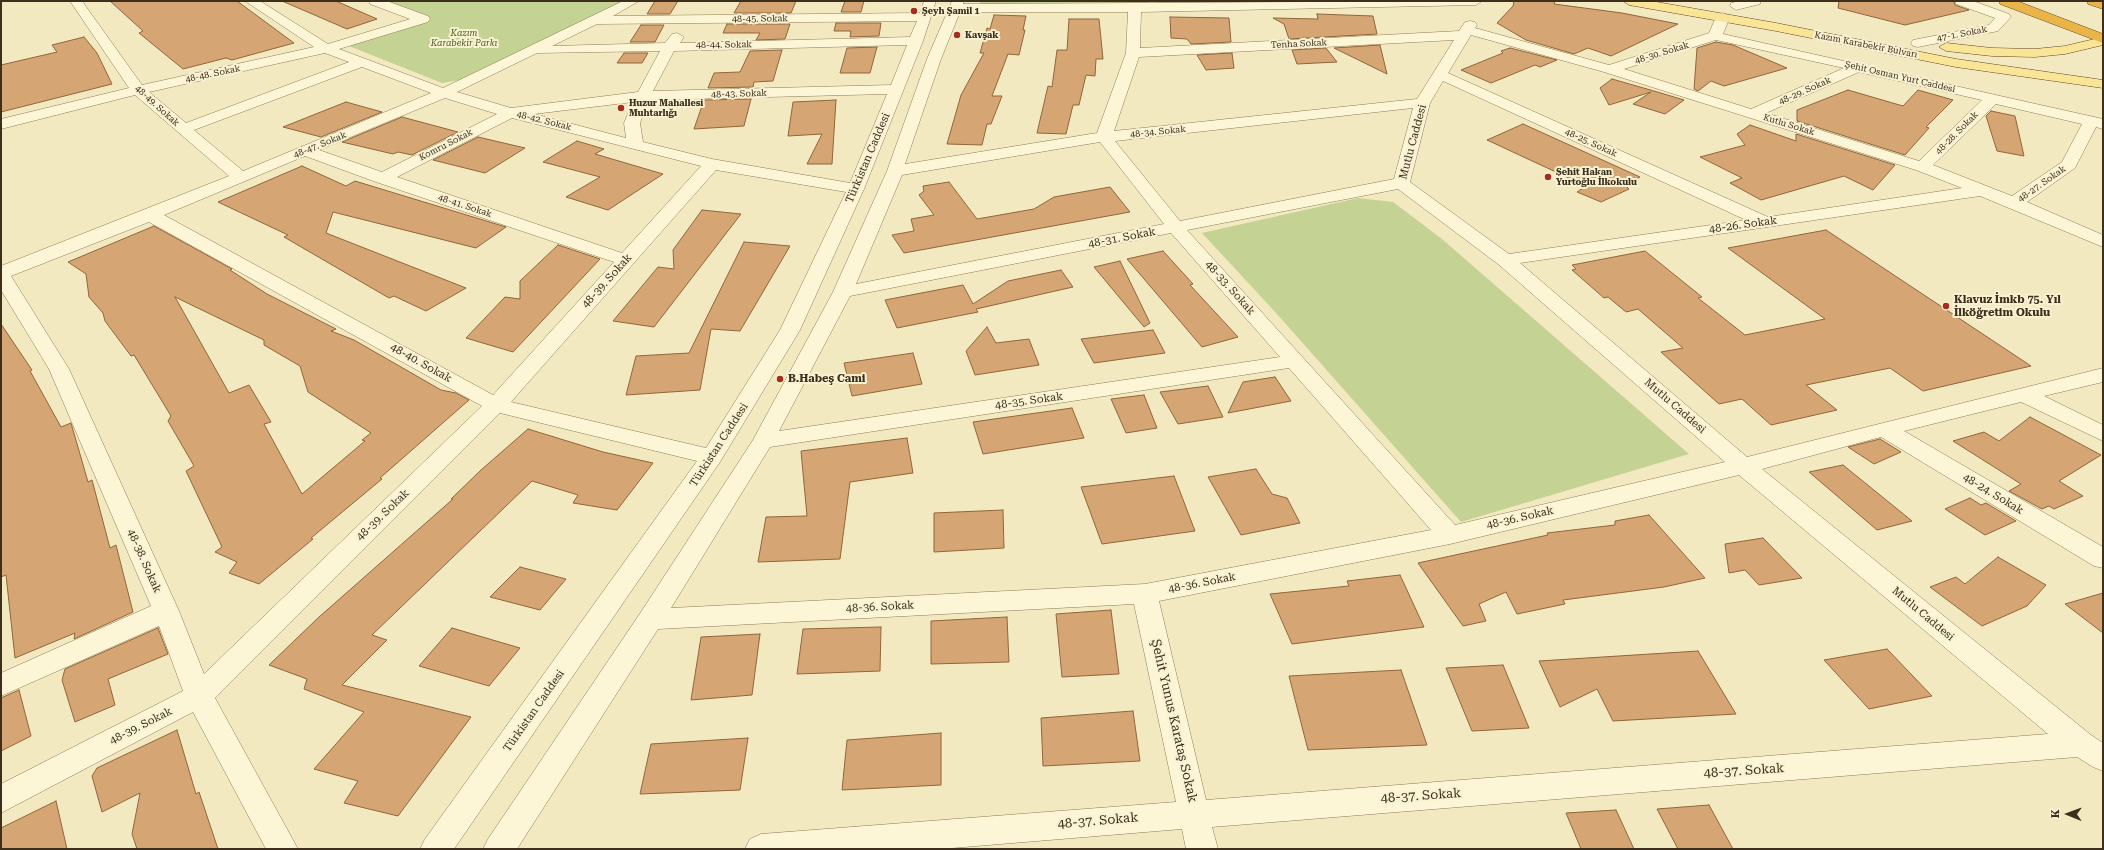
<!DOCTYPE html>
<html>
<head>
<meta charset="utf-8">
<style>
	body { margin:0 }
	#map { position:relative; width:2104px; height:850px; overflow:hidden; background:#f3e9c1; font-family:"Roboto Serif",serif }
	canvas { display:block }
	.frame { position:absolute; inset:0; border:2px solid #3d2f1c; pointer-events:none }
	.north { position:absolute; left:2048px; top:794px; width:40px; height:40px; -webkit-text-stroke:3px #f9f2d2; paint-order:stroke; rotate:271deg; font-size:11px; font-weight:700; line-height:16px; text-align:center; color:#3d2f1c }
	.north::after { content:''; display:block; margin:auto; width:14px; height:18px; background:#3d2f1c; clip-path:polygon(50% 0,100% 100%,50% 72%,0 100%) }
</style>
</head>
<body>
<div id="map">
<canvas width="2104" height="850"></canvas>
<div class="frame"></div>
<div class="north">K</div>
</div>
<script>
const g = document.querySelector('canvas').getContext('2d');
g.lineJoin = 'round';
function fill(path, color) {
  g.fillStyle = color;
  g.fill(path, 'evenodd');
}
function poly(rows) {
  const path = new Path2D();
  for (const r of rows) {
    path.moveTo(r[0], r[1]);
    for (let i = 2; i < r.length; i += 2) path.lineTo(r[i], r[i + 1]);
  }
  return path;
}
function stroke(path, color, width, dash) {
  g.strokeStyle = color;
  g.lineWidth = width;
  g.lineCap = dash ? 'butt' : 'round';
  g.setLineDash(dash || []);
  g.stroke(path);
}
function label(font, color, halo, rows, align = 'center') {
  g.font = font + ' "Roboto Serif",serif';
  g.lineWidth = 4;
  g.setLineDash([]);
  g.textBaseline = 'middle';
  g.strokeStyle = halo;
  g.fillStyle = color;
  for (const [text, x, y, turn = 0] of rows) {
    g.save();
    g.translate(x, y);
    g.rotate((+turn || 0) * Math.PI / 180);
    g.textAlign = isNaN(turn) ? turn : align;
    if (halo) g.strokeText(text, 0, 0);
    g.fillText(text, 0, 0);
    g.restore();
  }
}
fill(poly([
	[386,1,630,1,466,79,442,83,349,46,431,19],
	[981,1,1148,1,1149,4,979,4],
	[1155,1,1308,1,1308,2,1156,4],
	[1358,198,1393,202,1442,239,1689,454,1461,522,1277,314,1202,233]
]), '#c4d294');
const building = poly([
	[110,1,237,1,294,43,232,60,226,58,183,69,139,33,143,31,110,1],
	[282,1,336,1,377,19,347,29,282,1],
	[655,1,678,1,670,14,647,14,655,1],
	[741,1,796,1,791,13,734,13,741,1],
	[845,1,864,1,861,12,841,12,845,1],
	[1514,1,1555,1,1554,4,1622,13,1678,24,1611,56,1588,48,1574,54,1526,40,1497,23,1513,6,1514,1],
	[1839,1,1954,1,1955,5,1969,10,1905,25,1838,8,1839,1],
	[1317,14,1373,16,1377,34,1289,39,1284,24,1273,18,1318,19,1317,14],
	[994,15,1026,16,1023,30,1025,30,1019,55,1008,54,992,96,1002,96,991,124,987,124,982,145,947,144,961,95,984,53,980,53,987,28,990,29,994,15],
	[1170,17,1229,18,1231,42,1191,44,1187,39,1171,38,1170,17],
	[1069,19,1099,19,1103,59,1096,59,1095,76,1086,75,1079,105,1073,105,1066,134,1037,133,1048,86,1052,87,1057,50,1067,50,1069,19],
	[836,23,881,23,879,36,850,37,851,31,834,31,836,23],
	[727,24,790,24,785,39,756,40,760,33,723,33,727,24],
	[641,25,664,25,655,42,630,42,641,25],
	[84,37,97,53,112,84,1,112,1,65,57,52,52,45,84,37],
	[1716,42,1733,45,1787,68,1724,86,1711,81,1698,91,1694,89,1697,48,1716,42],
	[1380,45,1387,74,1334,48,1380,45],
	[877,47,870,73,840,73,847,48,877,47],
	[1326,48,1337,62,1297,64,1292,50,1326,48],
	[1510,48,1557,60,1540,67,1535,65,1491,83,1461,70,1503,53,1501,51,1510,48],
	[782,50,773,81,754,82,753,87,708,88,714,73,740,72,750,51,782,50],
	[624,53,648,53,642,63,617,63,624,53],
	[1232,53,1234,68,1206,70,1197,55,1232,53],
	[1612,79,1654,91,1684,100,1665,114,1633,104,1651,92,1609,105,1600,88,1612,79],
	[1848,90,1903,106,1918,90,1953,100,1926,127,1929,128,1905,155,1797,121,1797,110,1848,90],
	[751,99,744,126,694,129,704,100,751,99],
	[836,100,832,164,807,164,822,134,788,136,793,102,836,100],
	[346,102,382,112,321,137,283,127,346,102],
	[1991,111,2015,116,2024,156,1997,151,1986,116,1991,111],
	[402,117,458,132,412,155,398,152,393,154,342,142,402,117],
	[1523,124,1640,177,1625,185,1629,189,1601,202,1577,192,1586,186,1487,140,1523,124],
	[1750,125,1796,141,1796,134,1895,165,1873,190,1844,176,1761,200,1730,183,1742,178,1700,157,1745,145,1737,134,1750,125],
	[478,137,525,148,485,173,433,160,478,137],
	[577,141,604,149,595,154,663,174,608,210,566,197,600,177,543,162,577,141],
	[302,166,346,186,355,181,506,227,476,248,333,212,326,233,466,288,426,311,394,296,389,298,284,237,288,235,218,202,302,166],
	[949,182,977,219,1034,209,1054,197,1110,187,1130,212,904,253,892,235,914,231,911,219,934,215,919,195,924,191,923,186,949,182],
	[702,210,741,214,654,327,613,321,658,267,674,269,673,250,702,210],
	[154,226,232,269,230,270,267,294,336,329,331,331,354,340,441,390,456,393,469,400,380,478,382,479,311,538,313,539,259,584,229,573,237,562,215,552,222,547,186,471,194,466,168,421,171,416,134,355,131,356,105,321,103,313,89,297,86,274,68,262,154,226],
	[175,297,264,340,264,345,300,366,308,392,371,433,362,440,365,441,302,494,264,424,271,422,249,385,229,393,175,297],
	[1826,230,2031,366,1923,391,1890,368,1806,385,1837,410,1771,425,1742,399,1719,404,1661,352,1683,348,1638,309,1626,312,1608,297,1604,298,1572,270,1576,269,1572,265,1645,251,1702,297,1698,298,1745,335,1825,319,1728,248,1826,230],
	[744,242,790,246,740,331,711,329,700,390,626,395,636,356,689,353,744,242],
	[558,245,600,259,513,352,466,338,505,297,520,299,520,281,558,245],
	[1163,251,1193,284,1190,285,1238,337,1202,347,1127,259,1163,251],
	[1120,261,1150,323,1144,327,1094,267,1120,261],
	[1061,270,1073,287,976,309,978,312,897,328,885,300,963,285,973,304,1008,281,1061,270],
	[1,324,32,370,30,371,61,427,71,423,88,482,92,480,110,548,116,545,133,612,74,639,75,633,15,658,6,575,1,577,1,324],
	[987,327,996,343,1029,339,1039,365,975,375,966,351,987,327],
	[1153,330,1165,353,1094,363,1081,339,1153,330],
	[913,353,922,384,852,396,844,363,913,353],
	[1275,377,1291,401,1228,413,1243,382,1275,377],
	[1208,386,1223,417,1178,424,1160,392,1208,386],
	[1144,395,1157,428,1126,433,1111,399,1144,395],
	[1072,408,1084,438,983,454,973,422,1072,408],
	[2030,417,2101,455,2059,481,2083,496,2054,509,2049,506,2042,509,2009,491,2021,484,1953,441,1984,432,1999,441,2030,417],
	[528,429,603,452,653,463,617,510,573,503,578,495,532,481,372,635,387,640,342,685,471,717,398,816,344,803,358,781,314,769,364,712,304,689,307,679,269,665,319,617,453,499,451,499,481,470,528,429],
	[907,438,913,473,850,482,840,559,758,562,766,517,807,516,801,451,907,438],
	[1880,439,1901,452,1874,464,1848,447,1880,439],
	[1843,465,1912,521,1877,530,1809,472,1843,465],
	[1256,469,1272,494,1287,498,1300,523,1241,535,1208,477,1256,469],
	[1174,476,1195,531,1102,544,1081,487,1174,476],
	[1970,498,1981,505,1986,503,2016,521,1985,535,1945,509,1970,498],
	[1003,510,1004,548,934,552,934,513,1003,510],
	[1649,515,1705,578,1664,587,1563,600,1565,604,1517,614,1506,592,1479,604,1486,621,1463,626,1418,563,1548,535,1547,533,1615,525,1615,521,1649,515],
	[1763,538,1802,578,1759,585,1745,570,1729,573,1725,544,1763,538],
	[1998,557,2046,585,2027,606,1982,626,1930,587,1956,577,1965,584,1998,557],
	[520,567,566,579,540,610,490,597,520,567],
	[1400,575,1424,627,1292,644,1270,594,1349,586,1347,581,1400,575],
	[2103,593,2103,633,2065,604,2103,593],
	[1111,610,1119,674,1062,677,1056,614,1111,610],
	[1007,617,1009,662,931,664,931,621,1007,617],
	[881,627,880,671,797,674,803,629,881,627],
	[158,628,168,654,108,679,115,705,75,722,62,680,65,669,158,628],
	[452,628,520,648,489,686,419,666,452,628],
	[760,634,752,695,691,700,701,637,760,634],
	[1887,649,1932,696,1869,709,1824,660,1887,649],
	[1698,651,1736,714,1613,721,1597,689,1560,707,1539,661,1698,651],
	[1503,665,1529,728,1472,731,1446,668,1503,665],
	[1401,670,1427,745,1308,750,1289,676,1401,670],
	[19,690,31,736,1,751,1,698,19,690],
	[1133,711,1140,761,1043,766,1041,718,1133,711],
	[177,730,196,794,199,792,218,849,137,849,132,834,140,793,102,812,92,776,97,768,177,730],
	[941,733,941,785,842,790,847,740,941,733],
	[748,738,740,790,640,794,651,744,748,738],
	[56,801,67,849,1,849,1,828,56,801],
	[1709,805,1733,849,1678,849,1657,809,1709,805],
	[1616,810,1634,849,1581,849,1566,813,1616,810]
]);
fill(building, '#d5a673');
stroke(building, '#90653a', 1);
const minor = poly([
	[70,1,82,1,142,85,314,47,245,1,260,1,328,44,410,19,370,4,369,1,387,1,428,16,430,19,428,22,339,49,443,88,623,1,639,1,613,16,920,13,924,1,936,1,923,41,864,189,800,330,720,462,454,849,420,849,425,839,697,461,500,413,215,698,298,849,266,849,193,712,1,813,1,784,183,691,159,626,1,696,1,673,151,606,49,369,1,290,1,266,229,176,135,95,1,129,1,119,129,88,70,1],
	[917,21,910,37,680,43,684,37,677,33,672,34,665,43,552,46,597,24,917,21],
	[907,45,891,85,653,91,674,51,907,45],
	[660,51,638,92,511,108,457,92,537,53,660,51],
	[325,53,349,62,186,123,149,92,325,53],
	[362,67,431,93,243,171,194,130,362,67],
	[887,94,850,183,712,159,643,142,640,123,649,100,887,94],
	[445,98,497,114,382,172,319,150,445,98],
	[633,102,624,123,626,138,534,114,633,102],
	[512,118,701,166,622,253,397,177,512,118],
	[305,156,376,182,614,262,493,395,164,215,305,156],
	[716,170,846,192,780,330,706,448,511,402,716,170],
	[149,222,482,406,204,674,179,611,69,369,11,276,149,222],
	[952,1,964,1,963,4,1482,1,1476,5,1141,12,1140,48,1459,31,1465,22,1470,21,1475,22,1477,25,1475,28,1609,65,1709,33,1716,17,1723,13,1730,17,1723,34,2103,119,2103,129,2096,127,2075,168,2027,202,2103,235,2103,247,1980,196,1520,263,1747,457,2103,368,2103,382,2044,396,2103,425,2103,441,2021,402,1904,431,2103,547,2103,568,2094,566,1881,437,1762,469,2091,735,2103,743,2103,771,2093,767,2077,757,1212,827,1218,849,1186,849,1182,829,940,849,745,849,750,839,761,834,1176,802,1134,604,658,629,517,849,483,849,488,839,641,612,753,440,833,292,887,171,927,59,952,1],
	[960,12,1128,12,1126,53,1097,133,905,164,941,59,960,12],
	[1471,35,1604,72,1916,170,1962,188,1768,217,1448,73,1471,35],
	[1454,40,1417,99,1114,131,1139,57,1454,40],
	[1716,40,1844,68,1751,109,1624,69,1716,40],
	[1859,72,1982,100,1919,161,1766,113,1859,72],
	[1443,81,1746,220,1509,254,1410,182,1430,103,1443,81],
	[1996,104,2082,124,2062,162,2012,196,1933,165,1996,104],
	[1413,108,1394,179,1180,221,1115,141,1413,108],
	[1100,142,1164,224,856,284,902,175,1100,142],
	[1398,189,1498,264,1725,462,1455,525,1187,230,1398,189],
	[1171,233,1280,357,779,431,850,296,1171,233],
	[1289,368,1431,530,1145,584,671,608,770,447,1289,368],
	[1739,475,2048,734,1206,800,1159,601,1450,544,1739,475],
	[1740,1,1761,1,1760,4,1736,10,1730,6,1731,3,1740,1],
	[1955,1,1973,1,2009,14,2011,17,1998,31,1918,47,1913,46,1911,43,1913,40,1989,25,1995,18,1956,4,1955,1]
]);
const major = poly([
	[1623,1,1651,1,1776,23,1956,59,2103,80,2103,88,1956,67,1776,31,1629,5,1623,1],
	[2103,37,2103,45,2065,54,2035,57,1992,56,1946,51,1939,47,1946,43,1992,48,2035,49,2065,46,2103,37]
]);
const highway = poly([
	[1999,1,2017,1,2103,34,2103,43,2000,4,1999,1],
	[2087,1,2103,1,2103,9,2088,4,2087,1]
]);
stroke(minor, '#8f7a57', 1);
stroke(major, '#5c472b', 1);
stroke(highway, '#5c472b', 1);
fill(minor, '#fcf5d6');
fill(major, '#fae596');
fill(highway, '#ebb449');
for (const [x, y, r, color] of [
	[914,11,4,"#a42d20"],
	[957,35,4,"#a42d20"],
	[621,108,4,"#a42d20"],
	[1548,177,4,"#a42d20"],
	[1946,306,4,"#a42d20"],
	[780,379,4,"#a42d20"]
]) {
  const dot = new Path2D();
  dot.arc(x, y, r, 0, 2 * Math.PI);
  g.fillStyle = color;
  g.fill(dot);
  stroke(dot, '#f9f2d2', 1.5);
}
label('bold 9px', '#3d2f1c', '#f9f2d2', [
	["Şeyh Şamil 1",922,11],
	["Kavşak",965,35],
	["Huzur Mahallesi",629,103],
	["Muhtarlığı",629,113],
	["Şehit Hakan",1556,172],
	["Yurtoğlu İlkokulu",1556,182]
], 'left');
label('9px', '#3d2f1c', '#f9f2d2', [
	["48-45. Sokak",760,19,-1],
	["47-1. Sokak",1962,34,-11],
	["Tenha Sokak",1299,44,-3],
	["48-44. Sokak",724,45,-1],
	["Kazım Karabekir Bulvarı",1866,45,11],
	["48-30. Sokak",1662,53,-17],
	["48-48. Sokak",213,74,-12],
	["Şehit Osman Yurt Caddesi",1900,77,13],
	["48-29. Sokak",1805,91,-24],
	["48-43. Sokak",739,94,-2],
	["48-49. Sokak",157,106,42],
	["48-42. Sokak",544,121,14],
	["Kutlu Sokak",1789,125,17],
	["48-34. Sokak",1158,132,-6],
	["48-28. Sokak",1957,133,-45],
	["48-25. Sokak",1591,143,24],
	["48-47. Sokak",320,145,-22],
	["Komru Sokak",446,145,-27],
	["48-27. Sokak",2042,184,-35],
	["48-41. Sokak",465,206,18]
]);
label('italic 9px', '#475b21', '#f9f2d2', [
	["Kazım",464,33],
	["Karabekir Parkı",464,43]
]);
label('11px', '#3d2f1c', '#f9f2d2', [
	["Mutlu Caddesi",1413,142,-75],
	["Türkistan Caddesi",868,158,-67],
	["48-26. Sokak",1743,225,-8],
	["48-31. Sokak",1122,238,-11],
	["48-39. Sokak",607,281,-48],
	["48-33. Sokak",1230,288,48],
	["48-40. Sokak",421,363,29],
	["48-35. Sokak",1029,401,-8],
	["Mutlu Caddesi",1675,406,41],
	["Türkistan Caddesi",719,445,-57],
	["48-24. Sokak",1993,494,31],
	["48-39. Sokak",383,515,-44],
	["48-36. Sokak",1520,518,-13],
	["48-38. Sokak",144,561,66],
	["48-36. Sokak",1202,583,-11],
	["48-36. Sokak",880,607,-3],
	["Mutlu Caddesi",1923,614,40],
	["Türkistan Caddesi",534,711,-55],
	["48-39. Sokak",141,726,-27]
]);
label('bold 11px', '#3d2f1c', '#f9f2d2', [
	["Klavuz İmkb 75. Yıl",1954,300],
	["İlköğretim Okulu",1954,313],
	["B.Habeş Cami",788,379]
], 'left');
label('13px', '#3d2f1c', '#f9f2d2', [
	["Şehit Yunus Karataş Sokak",1174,721,77],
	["48-37. Sokak",1744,771,-4],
	["48-37. Sokak",1421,796,-4],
	["48-37. Sokak",1098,821,-5]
]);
</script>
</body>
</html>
